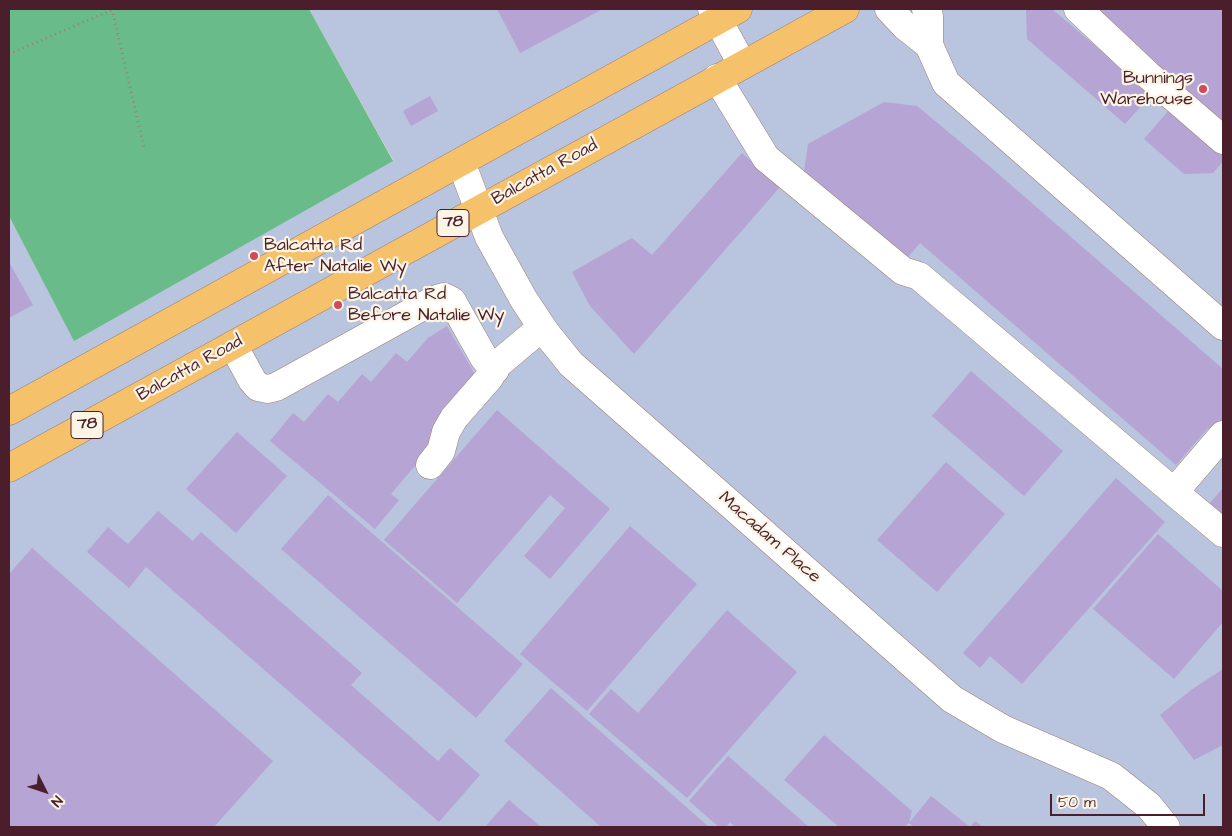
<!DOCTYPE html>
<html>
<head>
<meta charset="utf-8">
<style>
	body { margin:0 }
	#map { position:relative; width:1232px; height:836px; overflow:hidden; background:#eee0bf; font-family:"Architects Daughter",sans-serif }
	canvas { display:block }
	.frame { position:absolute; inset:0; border:10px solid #4a1f2b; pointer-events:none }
	.north { position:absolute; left:20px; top:766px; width:50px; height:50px; -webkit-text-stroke:4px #fcf5e5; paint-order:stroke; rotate:131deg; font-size:14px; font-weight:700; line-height:20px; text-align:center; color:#4a1f2b }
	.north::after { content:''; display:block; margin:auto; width:18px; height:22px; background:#4a1f2b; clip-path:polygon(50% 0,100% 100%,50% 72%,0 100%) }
	.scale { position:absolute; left:1050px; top:794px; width:155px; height:22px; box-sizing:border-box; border:2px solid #4a1f2b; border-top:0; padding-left:6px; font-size:15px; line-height:18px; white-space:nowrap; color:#4a1f2b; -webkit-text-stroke:4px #fcf5e5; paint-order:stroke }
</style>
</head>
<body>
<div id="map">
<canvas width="1232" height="836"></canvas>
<div class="frame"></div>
<div class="north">N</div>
<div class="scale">50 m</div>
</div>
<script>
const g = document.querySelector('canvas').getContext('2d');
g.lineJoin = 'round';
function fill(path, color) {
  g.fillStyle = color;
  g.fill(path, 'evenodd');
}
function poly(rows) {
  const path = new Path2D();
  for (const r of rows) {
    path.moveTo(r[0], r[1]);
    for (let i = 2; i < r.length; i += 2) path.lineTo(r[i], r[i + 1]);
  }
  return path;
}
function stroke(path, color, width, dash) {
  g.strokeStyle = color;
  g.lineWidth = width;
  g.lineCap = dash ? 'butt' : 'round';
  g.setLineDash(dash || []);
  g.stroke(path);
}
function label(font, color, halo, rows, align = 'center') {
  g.font = font + ' "Architects Daughter",sans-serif';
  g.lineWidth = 4.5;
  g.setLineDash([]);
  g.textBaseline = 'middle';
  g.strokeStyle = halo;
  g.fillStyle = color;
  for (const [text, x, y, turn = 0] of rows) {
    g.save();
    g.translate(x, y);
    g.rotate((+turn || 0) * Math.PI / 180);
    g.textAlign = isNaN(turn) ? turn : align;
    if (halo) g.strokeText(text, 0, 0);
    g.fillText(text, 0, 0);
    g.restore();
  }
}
fill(poly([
	[309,9,1223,9,1223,827,9,827,9,216,74,340,393,160]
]), '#b9c4de');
fill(poly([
	[9,9,309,9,393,161,74,341,9,216]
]), '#69bc89');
fill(poly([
	[497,9,603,9,520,53],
	[1026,9,1052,9,1152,94,1125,124,1027,39],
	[1093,9,1223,9,1223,124],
	[430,96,438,111,411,126,403,111],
	[884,102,917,106,988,165,1223,369,1223,420,1213,432,1208,428,1176,465,920,243,901,265,803,179,808,144],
	[1170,109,1223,155,1223,161,1213,173,1184,174,1144,139],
	[742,153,780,187,634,354,590,306,572,272,632,238,652,255],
	[9,262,33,305,9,318],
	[447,326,477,378,430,434,437,440,391,494,399,500,375,529,270,441,293,413,304,422,328,394,338,402,362,374,371,382,396,353,407,362,428,338],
	[971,371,1063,451,1024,496,932,416],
	[497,410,610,509,550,579,524,556,565,508,550,495,457,603,384,540],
	[237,432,287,476,236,533,186,489],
	[946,462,1005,514,937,592,877,540],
	[1116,478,1165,522,1022,684,990,656,980,668,963,653],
	[1223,488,1223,514,1210,503],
	[328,495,523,664,476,718,281,549],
	[158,511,193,541,201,532,362,673,351,685,438,761,450,748,480,775,439,822,146,567,129,588,87,552,108,527,128,544],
	[630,526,697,584,587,711,520,654],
	[1158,534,1223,591,1223,622,1174,679,1093,609],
	[32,548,273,761,214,827,9,827,9,574],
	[727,610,797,672,687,798,589,714,611,689,638,713],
	[1223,669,1223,745,1194,760,1160,715,1191,690],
	[551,688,709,827,601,827,504,741],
	[824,735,912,811,909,823,931,796,970,827,914,827,909,823,904,827,839,827,784,780],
	[728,756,809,827,735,827,730,822,726,827,719,827,689,801],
	[509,800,541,827,485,827],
	[975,821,983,827,970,827]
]), '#b6a4d4');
const minor = poly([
	[712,9,742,64],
	[889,9,905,26,929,45],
	[926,9,929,16,929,45,946,83,1223,326],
	[1078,9,1148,75,1223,140],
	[717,78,766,158,903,271,919,276,1174,492,1223,435],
	[461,162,489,237,524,300,546,333,571,364,952,699,1003,729,1111,776,1149,806,1166,827],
	[233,345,252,380,258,387,268,389,276,387,434,300,444,297,452,301,484,358,495,370],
	[430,465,441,451,446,432,454,418,489,378,498,364,542,327],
	[1174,492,1223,533]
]);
const major = poly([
	[9,411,738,9],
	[9,468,845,9]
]);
stroke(minor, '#9c8075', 29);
stroke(major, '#9c8075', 29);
stroke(poly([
	[112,9,144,148],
	[9,54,112,10]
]), '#9c8075', 3, [1, 4]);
stroke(minor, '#fff', 28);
stroke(major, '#f6c16b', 28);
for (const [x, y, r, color] of [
	[1203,89,5,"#d1495b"],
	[254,256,5,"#d1495b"],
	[338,305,5,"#d1495b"]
]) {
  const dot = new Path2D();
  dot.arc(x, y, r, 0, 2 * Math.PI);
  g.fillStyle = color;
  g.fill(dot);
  stroke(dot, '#fcf5e5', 2);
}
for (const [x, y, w] of [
	[453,223,32],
	[87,425,32]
]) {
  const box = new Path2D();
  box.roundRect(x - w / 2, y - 13.5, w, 27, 4);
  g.fillStyle = '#fcf5e5';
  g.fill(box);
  stroke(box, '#4a1f2b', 1);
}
label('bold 16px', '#4a1f2b', null, [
	["78",453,223],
	["78",87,425]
]);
label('18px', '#4a1f2b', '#fcf5e5', [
	["Bunnings",1193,79,"right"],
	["Warehouse",1193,100,"right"],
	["Balcatta Rd",264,246],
	["After Natalie Wy",264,267],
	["Balcatta Rd",348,295],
	["Before Natalie Wy",348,316]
], 'left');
label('18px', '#4a1f2b', '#fcf5e5', [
	["Balcatta Road",545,173,-29],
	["Balcatta Road",190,369,-29],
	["Macadam Place",769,538,41]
]);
</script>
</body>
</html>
